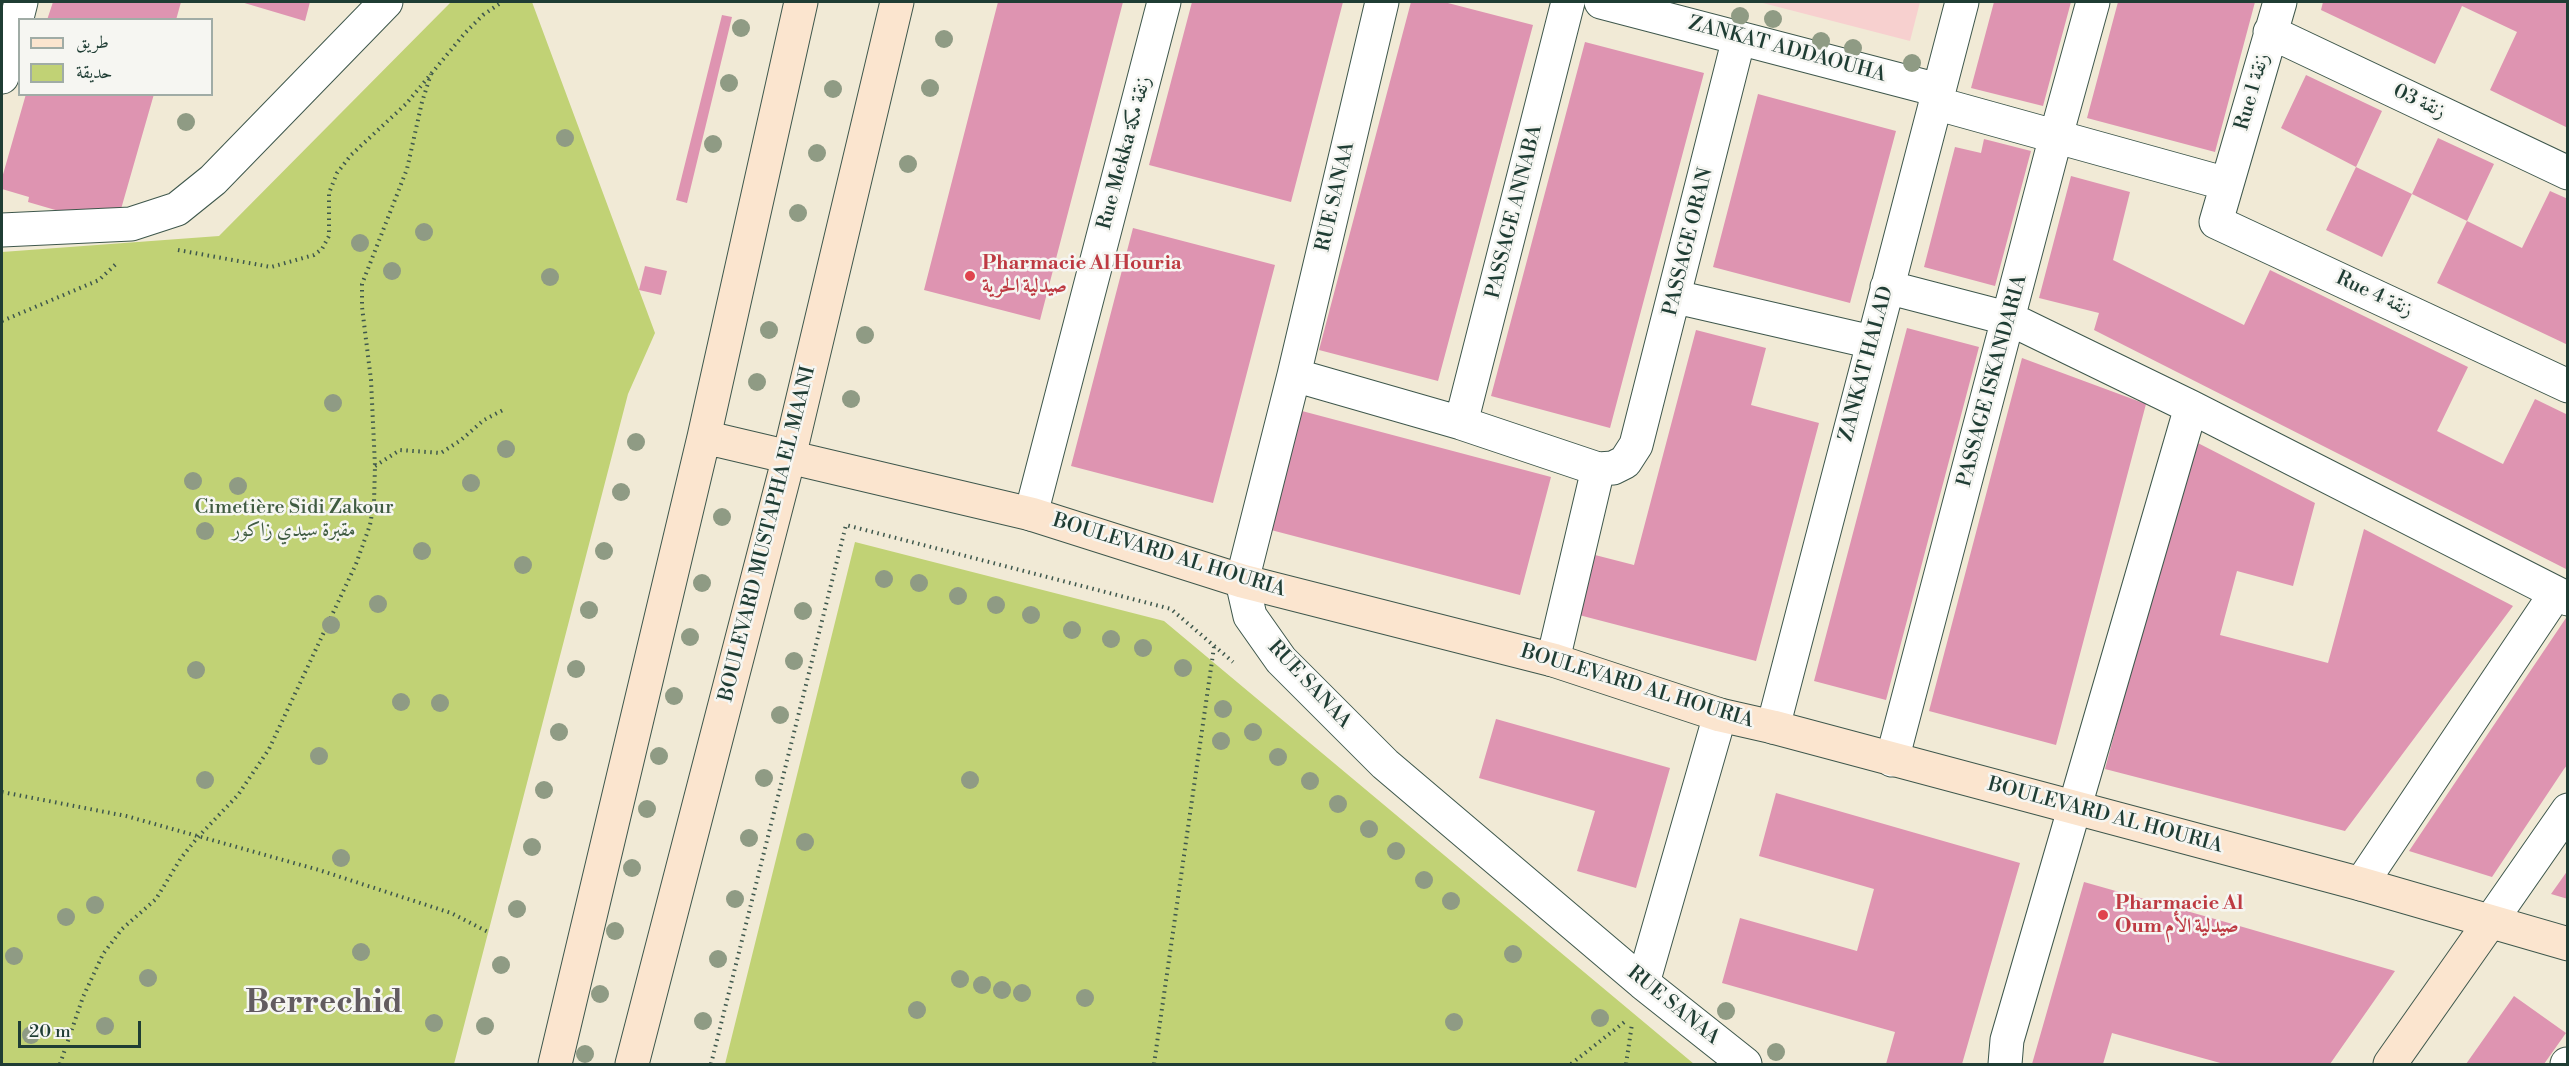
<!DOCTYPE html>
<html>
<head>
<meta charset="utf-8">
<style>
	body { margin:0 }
	#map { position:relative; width:2569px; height:1066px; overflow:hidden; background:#f1ead6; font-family:"Libre Bodoni",Amiri,serif }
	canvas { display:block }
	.frame { position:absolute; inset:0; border:3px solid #1f3d34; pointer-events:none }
	.legend { position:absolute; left:18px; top:18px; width:195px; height:78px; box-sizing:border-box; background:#f6f6f2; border:2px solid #a0aca6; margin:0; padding:8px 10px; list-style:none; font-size:18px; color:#1f3d34 }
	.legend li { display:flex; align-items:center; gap:12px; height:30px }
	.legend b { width:30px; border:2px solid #a0aca6 }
	.scale { position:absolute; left:18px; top:1021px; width:123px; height:27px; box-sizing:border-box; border:3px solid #1f3d34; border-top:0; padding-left:8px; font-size:18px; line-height:21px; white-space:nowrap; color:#1f3d34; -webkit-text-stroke:4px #f6f6f2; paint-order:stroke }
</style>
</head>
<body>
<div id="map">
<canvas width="2569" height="1066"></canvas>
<div class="frame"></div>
<ul class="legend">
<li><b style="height:8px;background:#fbe5cf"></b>طريق</li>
<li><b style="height:16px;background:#c1d275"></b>حديقة</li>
</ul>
<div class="scale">20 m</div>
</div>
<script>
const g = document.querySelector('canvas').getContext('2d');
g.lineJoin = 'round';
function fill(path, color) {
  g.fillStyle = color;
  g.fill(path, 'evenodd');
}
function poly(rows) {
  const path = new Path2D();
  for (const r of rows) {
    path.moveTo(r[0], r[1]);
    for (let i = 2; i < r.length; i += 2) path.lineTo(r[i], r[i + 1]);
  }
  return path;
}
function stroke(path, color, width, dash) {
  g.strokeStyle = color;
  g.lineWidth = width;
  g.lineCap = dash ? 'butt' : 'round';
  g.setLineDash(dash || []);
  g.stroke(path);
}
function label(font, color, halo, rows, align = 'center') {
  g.font = font + ' "Libre Bodoni",Amiri,serif';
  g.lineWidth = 5;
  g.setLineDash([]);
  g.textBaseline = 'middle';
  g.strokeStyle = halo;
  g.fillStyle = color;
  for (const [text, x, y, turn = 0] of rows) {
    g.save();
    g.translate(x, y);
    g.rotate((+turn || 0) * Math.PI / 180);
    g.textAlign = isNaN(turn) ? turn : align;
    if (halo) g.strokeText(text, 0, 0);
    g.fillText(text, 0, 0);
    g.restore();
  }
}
fill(poly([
	[1759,2,1920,2,1910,41]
]), '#f7d0cf');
fill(poly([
	[451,2,532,2,655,333,628,394,454,1064,2,1064,2,252,219,236],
	[855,542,1164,621,1694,1064,725,1064]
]), '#c1d275');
fill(poly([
	[53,2,181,2,176,20,47,20],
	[241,2,310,2,305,21],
	[998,2,1123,2,1040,320,924,290],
	[1192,2,1343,2,1291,202,1149,165],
	[1411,2,1444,2,1533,25,1438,381,1319,350],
	[1994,2,2071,2,2043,106,1971,88],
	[2118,2,2255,2,2215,152,2087,118],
	[2323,2,2568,2,2568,128,2490,90,2517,32,2462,6,2435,64,2321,10],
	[722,15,732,17,687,203,676,200],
	[1585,42,1704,73,1610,428,1491,396],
	[2306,75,2382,111,2356,167,2281,128],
	[26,94,154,94,117,223,93,221,28,202,29,197,2,189,2,178],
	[1758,94,1896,131,1850,303,1713,267],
	[2438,138,2494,164,2467,221,2412,194,2382,257,2326,230,2356,167,2412,194],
	[1984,139,2031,151,1995,286,1924,267,1955,147,1981,153],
	[2071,176,2130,192,2113,260,2244,325,2270,270,2468,367,2437,431,2503,464,2535,399,2568,415,2568,570,2094,330,2099,313,2039,298],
	[2550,191,2568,199,2568,345,2437,283,2467,221,2522,248],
	[1133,228,1275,265,1213,503,1071,466],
	[645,266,667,271,661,295,639,290],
	[1907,328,1979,347,1886,700,1814,681],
	[1696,330,1766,348,1751,405,1819,423,1756,661,1579,615,1595,555,1634,565],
	[2022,358,2146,404,2056,745,1929,711],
	[1302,411,1551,477,1520,595,1271,530],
	[2192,440,2315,503,2293,586,2237,571,2220,635,2328,663,2364,529,2513,606,2345,831,2105,769],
	[2568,615,2568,764,2564,769,2492,877,2409,851],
	[1496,719,1670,768,1636,888,1577,871,1595,811,1479,778],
	[1776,793,2020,863,1962,1064,1886,1064,1895,1032,1722,983,1740,918,1857,951,1874,889,1759,856],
	[2568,870,2568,899,2551,894],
	[2084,882,2229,923,2395,971,2330,1064,2224,1064,2112,1033,2103,1064,2032,1064],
	[2514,996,2566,1033,2544,1064,2466,1064]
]), '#de94b1');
const street = poly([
	[1382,2,1294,375,1242,581,1250,616,1281,660,1385,764,1643,983,1745,1064],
	[1601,2,1938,90],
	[2280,2,2216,222,2568,386],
	[2270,32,2568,173],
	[2,77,21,2],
	[1935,103,2227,184],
	[2,230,131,224,177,209,213,180,386,2],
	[1887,287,2010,319,2191,407,2568,599],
	[1676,297,1872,342],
	[1294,375,1461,423,1598,469,1613,468,1625,462,1636,445,1739,38],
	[1461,423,1568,2],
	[1031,514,1164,2],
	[1553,660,1598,469],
	[1773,727,1962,2],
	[1892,760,2056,136,2093,2],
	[2361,884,2556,593],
	[2490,922,2568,810],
	[1643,983,1720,715],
	[2005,1064,2007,1040,2191,407],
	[2567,1064,2568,1064]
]);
const secondary = poly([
	[704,437,1031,514,1242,581,1553,660,1720,715,1773,727,2361,884,2568,944],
	[555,1064,704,437,801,2],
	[632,1064,789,457,897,2],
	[2390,1064,2490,922]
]);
stroke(street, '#3e574c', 35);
stroke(secondary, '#3e574c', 35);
stroke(poly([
	[178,250,271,267,314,255,322,249,329,236,329,193,337,173,351,155,406,104,465,33,483,15,502,2],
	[2,321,99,280,116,264],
	[375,466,400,450,441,453,461,440,484,420,505,409],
	[2,792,126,816,319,870,451,913,488,932],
	[60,1064,83,997,103,954,122,929,156,899,181,858,198,837,238,795,269,749,356,564,370,525,374,502,375,466,371,380,362,307,362,284,407,169,422,102,431,74],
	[711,1064,846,525,1171,609,1233,662],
	[1154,1064,1214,647],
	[1571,1064,1627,1020],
	[1626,1064,1632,1024]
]), '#3e574c', 4, [1.5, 4.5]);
stroke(street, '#fff', 33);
stroke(secondary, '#fbe5cf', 33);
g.fillStyle = '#8f9b84';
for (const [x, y] of [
	[1740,16],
	[1773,19],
	[741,28],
	[944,39],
	[1821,41],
	[1853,48],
	[1912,63],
	[729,83],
	[930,88],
	[833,89],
	[186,122],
	[565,138],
	[713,144],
	[817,153],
	[908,164],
	[798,213],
	[424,232],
	[360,243],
	[392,271],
	[550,277],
	[769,330],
	[865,335],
	[757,382],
	[851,399],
	[333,403],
	[636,442],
	[506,449],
	[193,481],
	[471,483],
	[238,486],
	[621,492],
	[722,517],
	[205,531],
	[422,551],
	[604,551],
	[523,565],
	[884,579],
	[702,583],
	[919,583],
	[958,596],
	[378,604],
	[996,605],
	[589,610],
	[803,611],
	[1031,615],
	[331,625],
	[1072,630],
	[690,637],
	[1111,639],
	[1143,648],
	[794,661],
	[1183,668],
	[576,669],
	[196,670],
	[674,696],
	[401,702],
	[440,703],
	[1223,709],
	[780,715],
	[559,732],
	[1253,732],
	[1221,741],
	[319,756],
	[659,756],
	[1278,757],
	[764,778],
	[205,780],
	[970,780],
	[1310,781],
	[544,790],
	[1338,804],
	[647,809],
	[1369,829],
	[749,838],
	[805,842],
	[532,847],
	[1396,851],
	[341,858],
	[632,868],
	[1424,880],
	[735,899],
	[1451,901],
	[95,905],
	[517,909],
	[66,917],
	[615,931],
	[361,952],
	[1513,954],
	[14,956],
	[718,959],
	[501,965],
	[148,978],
	[960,979],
	[982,985],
	[1002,990],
	[1022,993],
	[600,994],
	[1085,998],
	[917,1010],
	[1726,1011],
	[1600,1018],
	[703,1021],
	[1454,1022],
	[434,1023],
	[105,1026],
	[485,1026],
	[31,1035],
	[1776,1052],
	[585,1054]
]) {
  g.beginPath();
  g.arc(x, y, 9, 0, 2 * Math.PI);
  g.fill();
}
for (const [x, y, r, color] of [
	[970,276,6,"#e0444e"],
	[2103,915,6,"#e0444e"]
]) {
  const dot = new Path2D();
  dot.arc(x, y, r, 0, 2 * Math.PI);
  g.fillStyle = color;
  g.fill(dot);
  stroke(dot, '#f6f6f2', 2);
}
label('20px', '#1f3d34', '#f6f6f2', [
	["ZANKAT ADDAOUHA",1787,50,15],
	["Rue 1 زنقة",2253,92,-74],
	["زنقة 03",2419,102,25],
	["Rue Mekka زنقة مكة",1125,153,-75],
	["RUE SANAA",1336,197,-77],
	["PASSAGE ANNABA",1515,212,-76],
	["PASSAGE ORAN",1689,242,-76],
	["Rue 4 زنقة",2374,295,25],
	["ZANKAT HALAD",1867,364,-75],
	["PASSAGE ISKANDARIA",1993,381,-75],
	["BOULEVARD MUSTAPHA EL MAANI",768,534,-76],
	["BOULEVARD AL HOURIA",1169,556,17],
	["RUE SANAA",1309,685,47],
	["BOULEVARD AL HOURIA",1637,687,17],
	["BOULEVARD AL HOURIA",2105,816,15],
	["RUE SANAA",1673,1006,39]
]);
label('bold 20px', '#be3a42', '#f6f6f2', [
	["Pharmacie Al Houria",982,264],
	["صيدلية الحرية",982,287],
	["Pharmacie Al",2115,904],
	["Oum صيدلية الأم",2115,927]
], 'left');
label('20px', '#3f5b41', '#f6f6f2', [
	["Cimetière Sidi Zakour",294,508],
	["مقبرة سيدي زاكور",294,531]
]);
label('bold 32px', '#625b60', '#f6f6f2', [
	["Berrechid",324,1004]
]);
</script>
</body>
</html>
